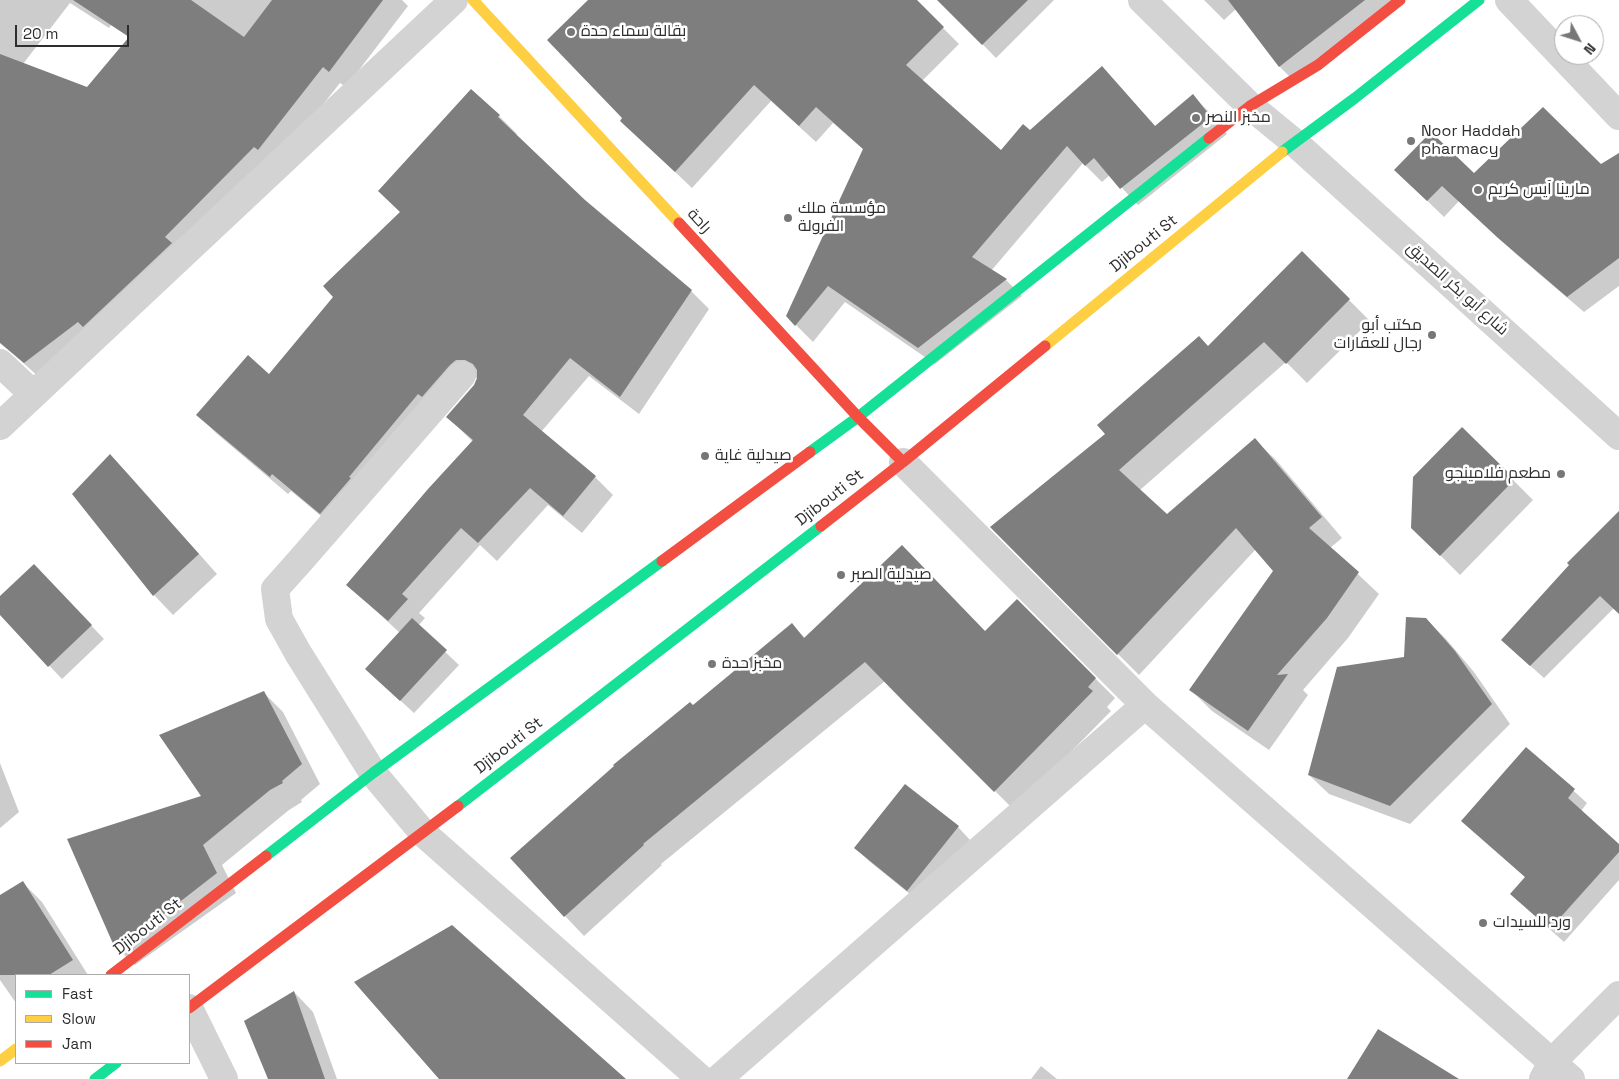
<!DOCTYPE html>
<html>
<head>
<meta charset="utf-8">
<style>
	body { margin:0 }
	#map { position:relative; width:1619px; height:1079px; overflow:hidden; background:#fff; font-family:"Space Grotesk",sans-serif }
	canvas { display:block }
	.legend { position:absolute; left:15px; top:974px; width:175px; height:90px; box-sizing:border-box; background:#fff; border:1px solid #ababab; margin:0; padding:6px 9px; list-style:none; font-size:15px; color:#2e2e2e }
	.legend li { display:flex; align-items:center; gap:10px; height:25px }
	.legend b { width:25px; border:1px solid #ababab }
	.north { position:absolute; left:1554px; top:15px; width:50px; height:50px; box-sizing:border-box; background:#fff; border:1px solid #ababab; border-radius:50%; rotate:130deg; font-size:14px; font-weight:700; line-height:20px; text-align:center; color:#2e2e2e }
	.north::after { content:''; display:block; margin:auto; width:18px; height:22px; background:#777; clip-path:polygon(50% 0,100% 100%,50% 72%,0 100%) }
	.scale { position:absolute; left:15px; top:25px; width:114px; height:22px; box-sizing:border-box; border:2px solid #2e2e2e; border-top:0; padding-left:6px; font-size:15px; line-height:18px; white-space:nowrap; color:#2e2e2e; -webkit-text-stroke:4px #fff; paint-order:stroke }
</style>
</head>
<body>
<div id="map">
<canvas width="1619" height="1079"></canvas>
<ul class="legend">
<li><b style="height:6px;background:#16e098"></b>Fast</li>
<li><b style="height:6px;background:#ffcf43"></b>Slow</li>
<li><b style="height:6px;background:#f24e42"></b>Jam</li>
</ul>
<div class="north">N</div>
<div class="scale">20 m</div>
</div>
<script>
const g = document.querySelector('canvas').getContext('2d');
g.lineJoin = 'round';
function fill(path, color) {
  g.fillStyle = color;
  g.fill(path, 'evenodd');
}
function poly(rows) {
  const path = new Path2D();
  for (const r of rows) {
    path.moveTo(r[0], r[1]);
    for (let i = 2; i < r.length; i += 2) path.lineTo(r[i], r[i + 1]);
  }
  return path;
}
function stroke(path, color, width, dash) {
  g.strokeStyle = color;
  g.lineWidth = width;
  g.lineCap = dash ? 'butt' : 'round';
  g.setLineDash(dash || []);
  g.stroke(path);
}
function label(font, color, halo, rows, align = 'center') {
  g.font = font + ' "Space Grotesk",Cairo,sans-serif';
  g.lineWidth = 5;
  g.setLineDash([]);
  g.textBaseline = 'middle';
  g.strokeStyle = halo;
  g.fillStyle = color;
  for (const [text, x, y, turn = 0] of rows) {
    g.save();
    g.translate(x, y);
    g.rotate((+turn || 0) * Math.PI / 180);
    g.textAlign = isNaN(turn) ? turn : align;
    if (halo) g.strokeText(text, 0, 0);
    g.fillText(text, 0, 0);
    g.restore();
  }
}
fill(poly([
	[0,0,128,0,109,28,70,3,23,64,90,114,168,0,402,0,408,6,346,87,340,83,275,165,41,379,0,342],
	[590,0,915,0,959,44,922,81,1001,151,1030,132,1118,85,1156,127,1193,96,1210,113,1227,134,1138,205,1110,175,1102,182,1083,163,991,271,1006,280,1022,296,935,364,845,302,813,342,787,316,864,150,833,123,816,142,771,101,692,188,638,137,624,118],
	[945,0,1054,0,996,58,942,3],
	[1204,0,1403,0,1293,80,1280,67,1236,9,1224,20],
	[499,116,517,134,515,136,584,201,691,291,709,309,639,414,589,376,541,432,595,477,613,495,582,533,548,505,497,561,480,545,419,613,425,618,418,626,459,665,414,713,380,682,400,633,348,585,473,442,448,417,475,386,479,378,475,378,339,531,291,491,288,494,216,433,198,415,270,375],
	[1601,165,1619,171,1619,286,1584,312,1516,254,1459,201,1444,217,1412,186,1474,175],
	[1302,253,1370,321,1307,383,1286,362,1140,490,1167,515,1255,440,1276,460,1342,538,1330,548,1379,594,1348,638,1303,690,1308,695,1269,750,1212,711,1191,690,1274,571,1256,549,1139,675,991,527,1107,435,1209,347],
	[1462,429,1533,500,1460,575,1412,527],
	[110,455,129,475,217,574,173,615,154,595],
	[1619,513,1619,613,1614,608,1544,678,1516,653],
	[47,579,104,639,62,679,0,614,0,598],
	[1017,601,1115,698,1107,707,1111,711,1014,810,885,681,661,864,662,865,584,936,565,916,693,706,792,625,806,639,985,633],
	[1426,619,1446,639,1474,672,1510,724,1410,824,1329,794,1309,775,1405,658],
	[264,693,283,712,320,784,301,800,302,802,289,810,222,865,236,893,135,965,115,946,69,840,203,796],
	[1526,748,1587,803,1581,811,1619,846,1619,880,1564,942,1525,907,1526,878,1463,821],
	[0,763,19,812,0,828],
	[905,785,958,827,971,841,921,903,869,861,856,848],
	[22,882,42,902,88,975,16,975,16,1003,0,980,0,896],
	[294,992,313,1012,337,1079,269,1079],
	[1041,1066,1057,1079,1031,1079]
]), '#0003');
fill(poly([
	[73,0,191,0,244,37,272,0,383,0,329,72,323,67,258,150,254,147,165,237,172,243,83,327,78,322,24,363,0,343,0,54,87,87,129,37],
	[588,0,917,0,944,27,906,65,1001,150,1023,124,1030,130,1102,66,1155,126,1193,94,1211,117,1120,189,1094,158,1085,166,1067,146,972,257,1007,279,918,348,828,286,795,326,786,316,863,149,816,107,799,126,754,85,675,172,620,121,622,118,547,40],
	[937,0,1028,0,982,45],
	[1228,0,1365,0,1279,67],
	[471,89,500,115,498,117,585,200,692,290,620,397,570,358,523,415,596,476,563,516,530,488,478,543,461,528,402,594,408,599,388,621,346,585,428,489,473,440,446,417,474,385,477,378,477,370,473,364,465,360,456,360,450,365,422,397,418,394,349,477,351,478,320,514,272,474,270,477,196,415,248,355,269,374,333,297,323,286,400,212,378,191],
	[1543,107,1601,164,1619,153,1619,258,1567,297,1498,238,1442,186,1427,201,1394,170,1431,132,1474,173],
	[1302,251,1350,299,1286,364,1264,342,1119,470,1167,514,1255,438,1322,517,1309,528,1359,572,1327,618,1277,675,1288,674,1248,731,1189,690,1273,571,1236,528,1117,655,990,527,1105,434,1097,425,1199,336,1208,346],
	[1462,427,1515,479,1440,556,1411,528,1413,477],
	[110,454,199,554,153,596,72,494],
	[1619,511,1619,614,1600,596,1530,666,1501,640,1569,565,1567,563],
	[902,545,985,631,1017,599,1096,678,1088,687,1093,691,994,792,905,703,865,662,643,844,644,845,564,917,510,858,614,766,613,765,690,702,693,705,792,623,804,638],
	[34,564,92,625,48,667,0,615,0,596],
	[1406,617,1426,618,1455,651,1492,704,1390,806,1308,775,1337,667,1404,657],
	[412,618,447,650,400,701,365,669],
	[264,691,302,764,282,781,283,783,270,790,203,845,217,873,159,918,114,946,67,839,201,796,159,735],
	[1526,747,1575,789,1568,798,1619,844,1619,852,1550,929,1510,894,1525,877,1461,821],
	[905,784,959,826,907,891,854,848],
	[23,881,73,960,49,975,0,975,0,895],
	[452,925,626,1079,439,1079,354,982],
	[294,991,307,1028,325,1079,268,1079,244,1021],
	[1378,1029,1459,1079,1347,1079]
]), '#7e7e7e');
stroke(poly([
	[1142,0,1250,106,1294,142,1619,436],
	[1509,0,1619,116],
	[0,363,33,394],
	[462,375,300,561,275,589,279,619,298,653,373,773,423,833,701,1079],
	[0,426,454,0],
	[903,462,1145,705,1571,1079],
	[189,1008,224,1079],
	[718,1079,1145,705],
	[1543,1079,1552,1062,1619,995]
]), '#d3d3d3', 28);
stroke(poly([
	[1282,152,1355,98,1479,0],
	[810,452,858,417,1209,138],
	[458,806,821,526],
	[266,856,373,773,662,561],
	[95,1079,116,1063]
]), '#16e098', 11);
stroke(poly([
	[473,0,679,223],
	[1045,346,1282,152],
	[0,1061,16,1049]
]), '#ffcf43', 11);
stroke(poly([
	[1209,138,1250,106,1318,65,1400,0],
	[679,223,858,417,903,462],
	[821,526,903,462,1045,346],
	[662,561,810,452],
	[111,975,266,856],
	[189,1008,458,806]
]), '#f24e42', 11);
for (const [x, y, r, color] of [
	[571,32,5,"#777"],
	[1196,118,5,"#777"],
	[1411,141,5,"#777"],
	[1478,190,5,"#777"],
	[788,218,5,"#777"],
	[1432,335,5,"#777"],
	[705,456,5,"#777"],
	[1561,474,5,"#777"],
	[841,575,5,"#777"],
	[712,664,5,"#777"],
	[1483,923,5,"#777"]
]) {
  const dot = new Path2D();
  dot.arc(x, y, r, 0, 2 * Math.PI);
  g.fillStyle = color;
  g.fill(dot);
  stroke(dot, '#fff', 2);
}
label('16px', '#2e2e2e', '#fff', [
	["بقالة سماء حدة",581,32],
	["مخبز النصر",1206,118],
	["Noor Haddah",1421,132],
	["pharmacy",1421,150],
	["مارينا آيس كريم",1488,190],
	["مؤسسة ملك",798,209],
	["الفرولة",798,227],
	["مكتب أبو",1422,326,"right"],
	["رجال للعقارات",1422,344,"right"],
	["صيدلية غاية",715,456],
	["مطعم فلامينجو",1551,474,"right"],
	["صيدلية الصبر",851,575],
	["مخبز حدة",722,664],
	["ورد للسيدات",1493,923]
], 'left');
label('16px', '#2e2e2e', '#fff', [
	["راحة",699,221,47],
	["Djibouti St",1144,244,-39],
	["شارع أبو بكر الصديق",1457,289,42],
	["Djibouti St",830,498,-38],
	["Djibouti St",509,746,-38],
	["Djibouti St",148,927,-38]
]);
</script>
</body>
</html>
